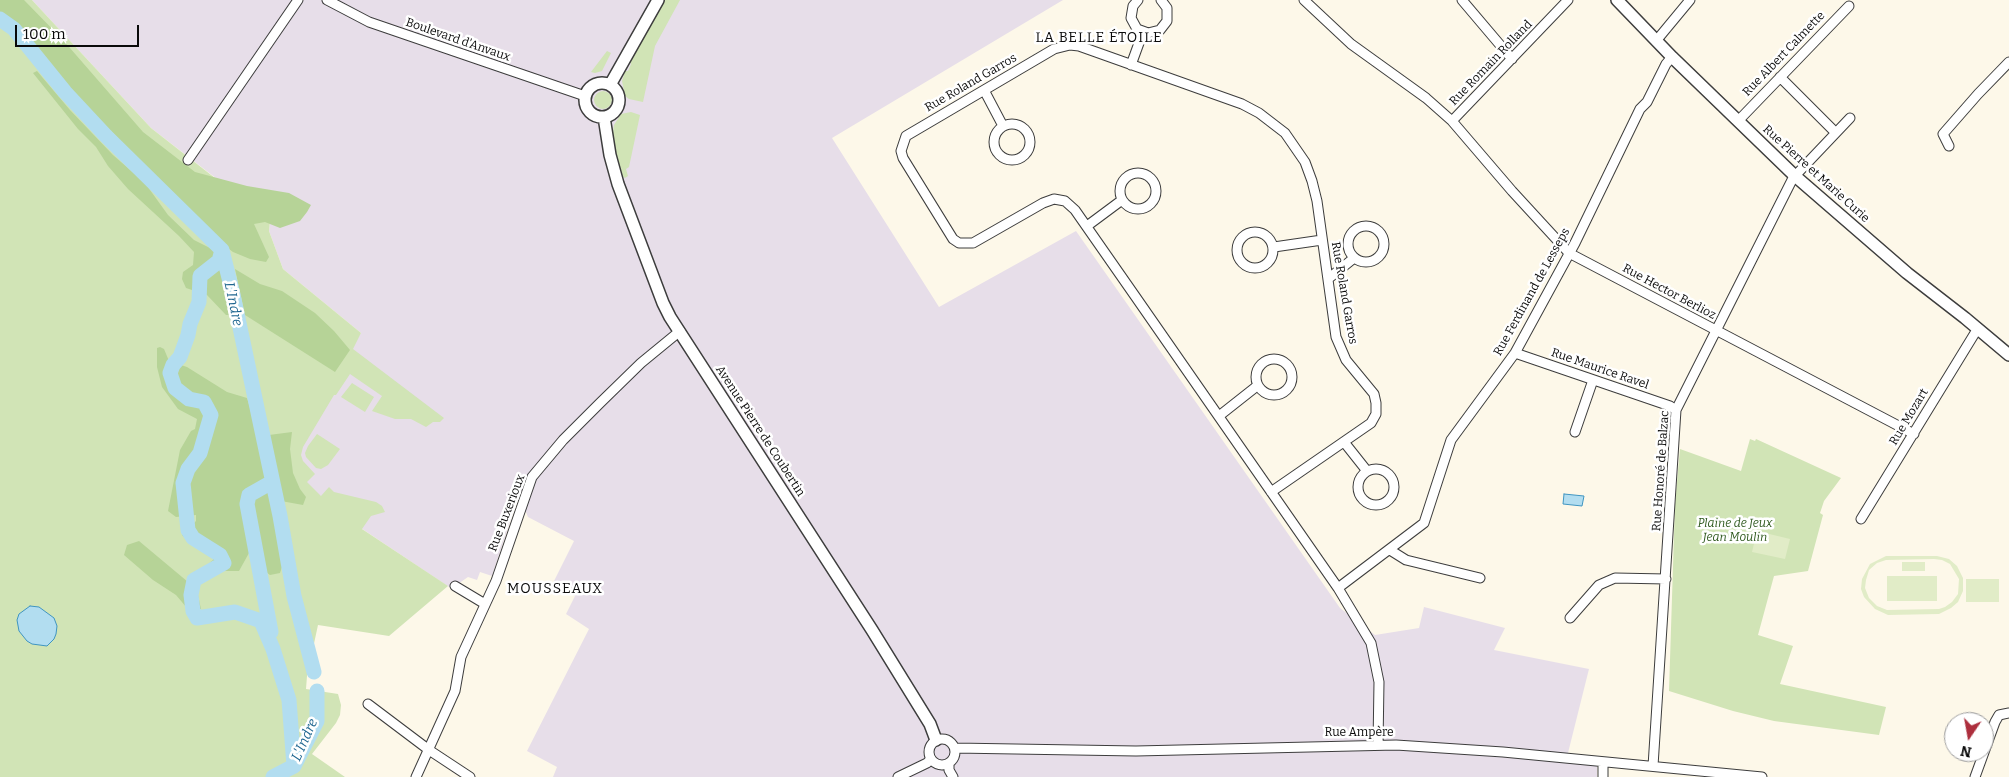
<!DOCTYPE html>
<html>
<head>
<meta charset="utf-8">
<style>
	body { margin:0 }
	#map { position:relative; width:2009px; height:777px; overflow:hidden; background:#fdf8e9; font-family:Bitter,serif }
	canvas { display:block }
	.north { position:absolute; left:1944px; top:712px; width:50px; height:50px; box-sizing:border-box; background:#fff; border:1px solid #9d9d9d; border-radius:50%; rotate:192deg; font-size:14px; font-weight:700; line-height:20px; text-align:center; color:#0a0a0a }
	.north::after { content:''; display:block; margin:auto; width:18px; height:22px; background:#ad2f3d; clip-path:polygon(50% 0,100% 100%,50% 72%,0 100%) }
	.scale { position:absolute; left:15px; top:25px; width:124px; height:22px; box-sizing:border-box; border:2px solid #0a0a0a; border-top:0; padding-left:6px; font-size:15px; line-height:18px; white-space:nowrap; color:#0a0a0a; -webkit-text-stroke:4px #fff; paint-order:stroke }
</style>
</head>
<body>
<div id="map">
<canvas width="2009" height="777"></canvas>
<div class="north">N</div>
<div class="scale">100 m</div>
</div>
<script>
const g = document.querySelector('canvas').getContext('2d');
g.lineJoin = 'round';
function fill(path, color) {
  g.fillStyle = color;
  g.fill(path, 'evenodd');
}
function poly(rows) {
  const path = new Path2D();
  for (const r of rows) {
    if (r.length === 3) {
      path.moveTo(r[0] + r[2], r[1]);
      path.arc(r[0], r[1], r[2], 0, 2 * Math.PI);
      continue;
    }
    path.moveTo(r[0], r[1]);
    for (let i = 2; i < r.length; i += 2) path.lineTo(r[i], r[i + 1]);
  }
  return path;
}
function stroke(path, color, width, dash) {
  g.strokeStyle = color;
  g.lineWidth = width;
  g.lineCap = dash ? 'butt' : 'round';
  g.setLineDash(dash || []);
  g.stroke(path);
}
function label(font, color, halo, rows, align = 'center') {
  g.font = font + ' Bitter,serif';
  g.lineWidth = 5;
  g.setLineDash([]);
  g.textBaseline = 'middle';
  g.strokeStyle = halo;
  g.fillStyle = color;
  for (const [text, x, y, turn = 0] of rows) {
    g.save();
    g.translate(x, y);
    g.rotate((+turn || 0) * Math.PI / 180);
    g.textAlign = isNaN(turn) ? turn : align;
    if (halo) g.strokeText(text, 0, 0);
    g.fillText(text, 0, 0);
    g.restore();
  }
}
fill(poly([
	[32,0,1063,0,832,138,939,307,1076,231,1340,608,1375,635,1419,628,1424,607,1505,628,1494,650,1589,669,1566,761,1597,765,1597,777,553,777,557,767,527,751,589,629,566,614,575,596,553,583,574,541,528,517,519,495,492,576,480,572,477,580,468,577,455,586,455,591,304,490,294,440,361,333,283,269,269,231,270,220,151,128]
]), '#e7dee9');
fill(poly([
	[0,0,32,0,151,128,270,221,269,231,283,269,361,333,353,349,444,418,440,422,433,422,426,427,411,419,395,419,372,411,382,396,350,374,336,395,334,395,303,447,301,455,303,461,315,474,307,482,321,496,329,487,334,492,376,502,382,506,385,512,371,516,362,529,448,586,389,636,318,625,307,676,306,689,338,694,341,705,340,715,336,723,312,754,345,777,0,777],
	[663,0,680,0,655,46,643,102,629,99,625,96,622,81,625,71,628,71,631,64,629,61],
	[607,51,611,53,602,71,595,73,591,72],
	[603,100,9],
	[631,112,640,115,629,167,626,169,628,176,625,178,621,175,614,152,612,139,614,125,621,114],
	[352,383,374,397,365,412,341,397],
	[317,434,340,449,328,465,321,469,316,468,306,457,305,453,308,446],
	[1750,439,1755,441,1756,439,1841,478,1824,501,1820,513,1823,515,1808,571,1774,576,1758,635,1793,646,1780,684,1886,707,1879,735,1774,721,1733,711,1669,691,1675,504,1680,449,1741,471]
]), '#d1e4b6');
fill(poly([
	[0,0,24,0,63,40,143,132,195,172,247,186,289,193,311,205,307,212,300,221,280,228,265,222,254,224,269,257,266,262,250,259,233,252,207,232,200,219,139,163,116,136,84,104,11,21,0,13],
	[37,71,70,110,113,155,145,183,168,215,194,240,220,253,231,315,226,315,207,295,186,288,182,279,183,272,193,265,194,252,179,236,128,189,108,166,96,147,78,129,33,73],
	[235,269,260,284,282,291,315,313,334,331,350,350,335,372,245,315],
	[160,347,164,349,169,361,187,367,227,392,247,398,258,433,276,512,277,534,283,564,280,573,270,575,262,569,263,561,257,539,252,543,249,553,239,571,213,571,201,580,197,591,201,609,187,608,176,595,153,580,124,555,127,545,139,541,188,582,194,572,203,569,213,560,215,544,185,538,182,535,196,521,196,515,176,517,168,511,180,450,191,431,195,429,197,419,178,409,162,387,157,367,157,348],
	[292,432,290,449,293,473,300,489,306,497,303,505,281,501,269,435]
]), '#b6d397');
fill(poly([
	[1757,531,1790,539,1785,559,1752,552],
	[1886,556,1937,556,1949,559,1957,566,1963,578,1963,591,1958,602,1951,608,1939,614,1888,615,1875,609,1864,597,1861,589,1862,579,1870,564],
	[1934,559,1942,560,1950,564,1959,579,1958,594,1952,602,1945,607,1939,609,1887,610,1877,606,1869,598,1865,588,1866,580,1869,570,1877,563,1886,560],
	[1902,562,1925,562,1925,571,1902,571],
	[1887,576,1937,576,1937,601,1887,601],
	[1966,579,1999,579,1999,602,1966,602]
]), '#e1ecc7');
const water = poly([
	[1564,494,1584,496,1582,506,1563,504,1564,494],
	[30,606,39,607,54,618,57,626,56,634,54,639,47,646,32,644,27,641,19,631,17,620,19,614,30,606]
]);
fill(water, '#b2ddf0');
stroke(water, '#4095c1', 1);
stroke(poly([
	[0,19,14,29,65,92,106,136,222,250,232,290,280,516,294,596,314,672],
	[222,250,219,261,200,276,199,302,190,324,188,335,180,357,173,365,170,373,175,388,189,399,204,402,211,415,200,453,188,469,183,483,188,530,193,538,220,555,224,563,194,580,191,595,193,611,197,618,235,612,261,621,273,649,289,700,294,766],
	[271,632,247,504,249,495,272,482],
	[273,777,294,766,317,721,317,691]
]), '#b2ddf0', 15);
const minor = poly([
	[327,0,369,22,585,96],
	[1138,0,1133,6,1131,18,1137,29,1148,33,1160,30,1167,21,1167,8,1161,0],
	[1304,0,1351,44,1426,98,1452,121,1512,191,1569,253,1914,434],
	[1462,0,1512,59],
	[1656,41,1690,0],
	[1131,65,1143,32],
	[1780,77,1835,132],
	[984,90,1003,126],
	[1452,121,1568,0],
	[1738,121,1849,6],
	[1012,142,18],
	[1949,146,1943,134,1978,94,2009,62],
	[188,160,298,0],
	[1138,191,18],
	[1366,244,18],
	[1087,226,1122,200],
	[1255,250,18],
	[1274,247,1322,240],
	[1328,279,1354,258],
	[1515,353,1670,406,1676,410],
	[1274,377,18],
	[1219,416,1257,386],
	[1575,432,1593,380],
	[1344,442,1367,471],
	[1376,487,18],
	[1271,492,1371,423,1376,414,1376,403,1374,394,1346,360,1336,337,1317,201,1312,181,1305,162,1285,133,1259,113,1242,104,1079,46,1070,45,1054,49,906,136,901,151,903,158,953,239,959,243,973,243,1043,203,1054,199,1065,201,1075,210,1135,296,1338,588,1371,643,1379,682,1378,745],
	[1861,519,1978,328],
	[1390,550,1406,560,1480,578],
	[455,586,485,604],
	[1338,588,1424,523,1451,440,1515,353,1575,243,1640,109,1647,102,1666,64,1672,57],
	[1570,618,1599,585,1615,578,1666,579],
	[368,704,429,750,470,777],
	[942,752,13],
	[955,748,1136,751,1396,745,1503,752,1762,777],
	[949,764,949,770,953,777],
	[1653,766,1676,410,1793,178,1850,118],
	[416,777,455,691,461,657,496,581,532,477,563,440,600,403,641,363,680,331],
	[898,777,927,763,931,759],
	[1603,777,1603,762],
	[1975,777,1995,722,1999,715,2009,713]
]);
const tertiary = poly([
	[1617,0,1672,57,1795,176,1907,273,1965,318,2009,355],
	[602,100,17],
	[610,85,658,0],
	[604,117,610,155,618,184,663,303,670,317,872,630,930,724,936,740]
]);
stroke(minor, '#3d3d3d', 11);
stroke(tertiary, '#3d3d3d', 14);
stroke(minor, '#fff', 9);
stroke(tertiary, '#fff', 11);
label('12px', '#0a0a0a', '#fff', [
	["Boulevard d'Anvaux",458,40,19],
	["Rue Albert Calmette",1784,54,-46],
	["Rue Romain Rolland",1491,63,-46],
	["Rue Roland Garros",971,83,-30],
	["Rue Pierre et Marie Curie",1816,174,42],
	["Rue Ferdinand de Lesseps",1532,292,-61],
	["Rue Hector Berlioz",1669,292,28],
	["Rue Roland Garros",1344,293,80],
	["Rue Maurice Ravel",1600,369,19],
	["Rue Mozart",1909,417,-59],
	["Avenue Pierre de Coubertin",760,431,57],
	["Rue Honoré de Balzac",1661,471,-86],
	["Rue Buxerioux",507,513,-69],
	["Rue Ampère",1359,733]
]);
label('italic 12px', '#315b21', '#fff', [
	["Plaine de Jeux",1735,524],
	["Jean Moulin",1735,538]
]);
g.letterSpacing = '1px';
label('14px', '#0a0a0a', '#fff', [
	["LA BELLE ÉTOILE",1099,38],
	["MOUSSEAUX",555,589]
]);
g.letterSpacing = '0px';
label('italic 14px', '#1f6690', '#fff', [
	["L'Indre",233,304,78],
	["L'Indre",305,740,-66]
]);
</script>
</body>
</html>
